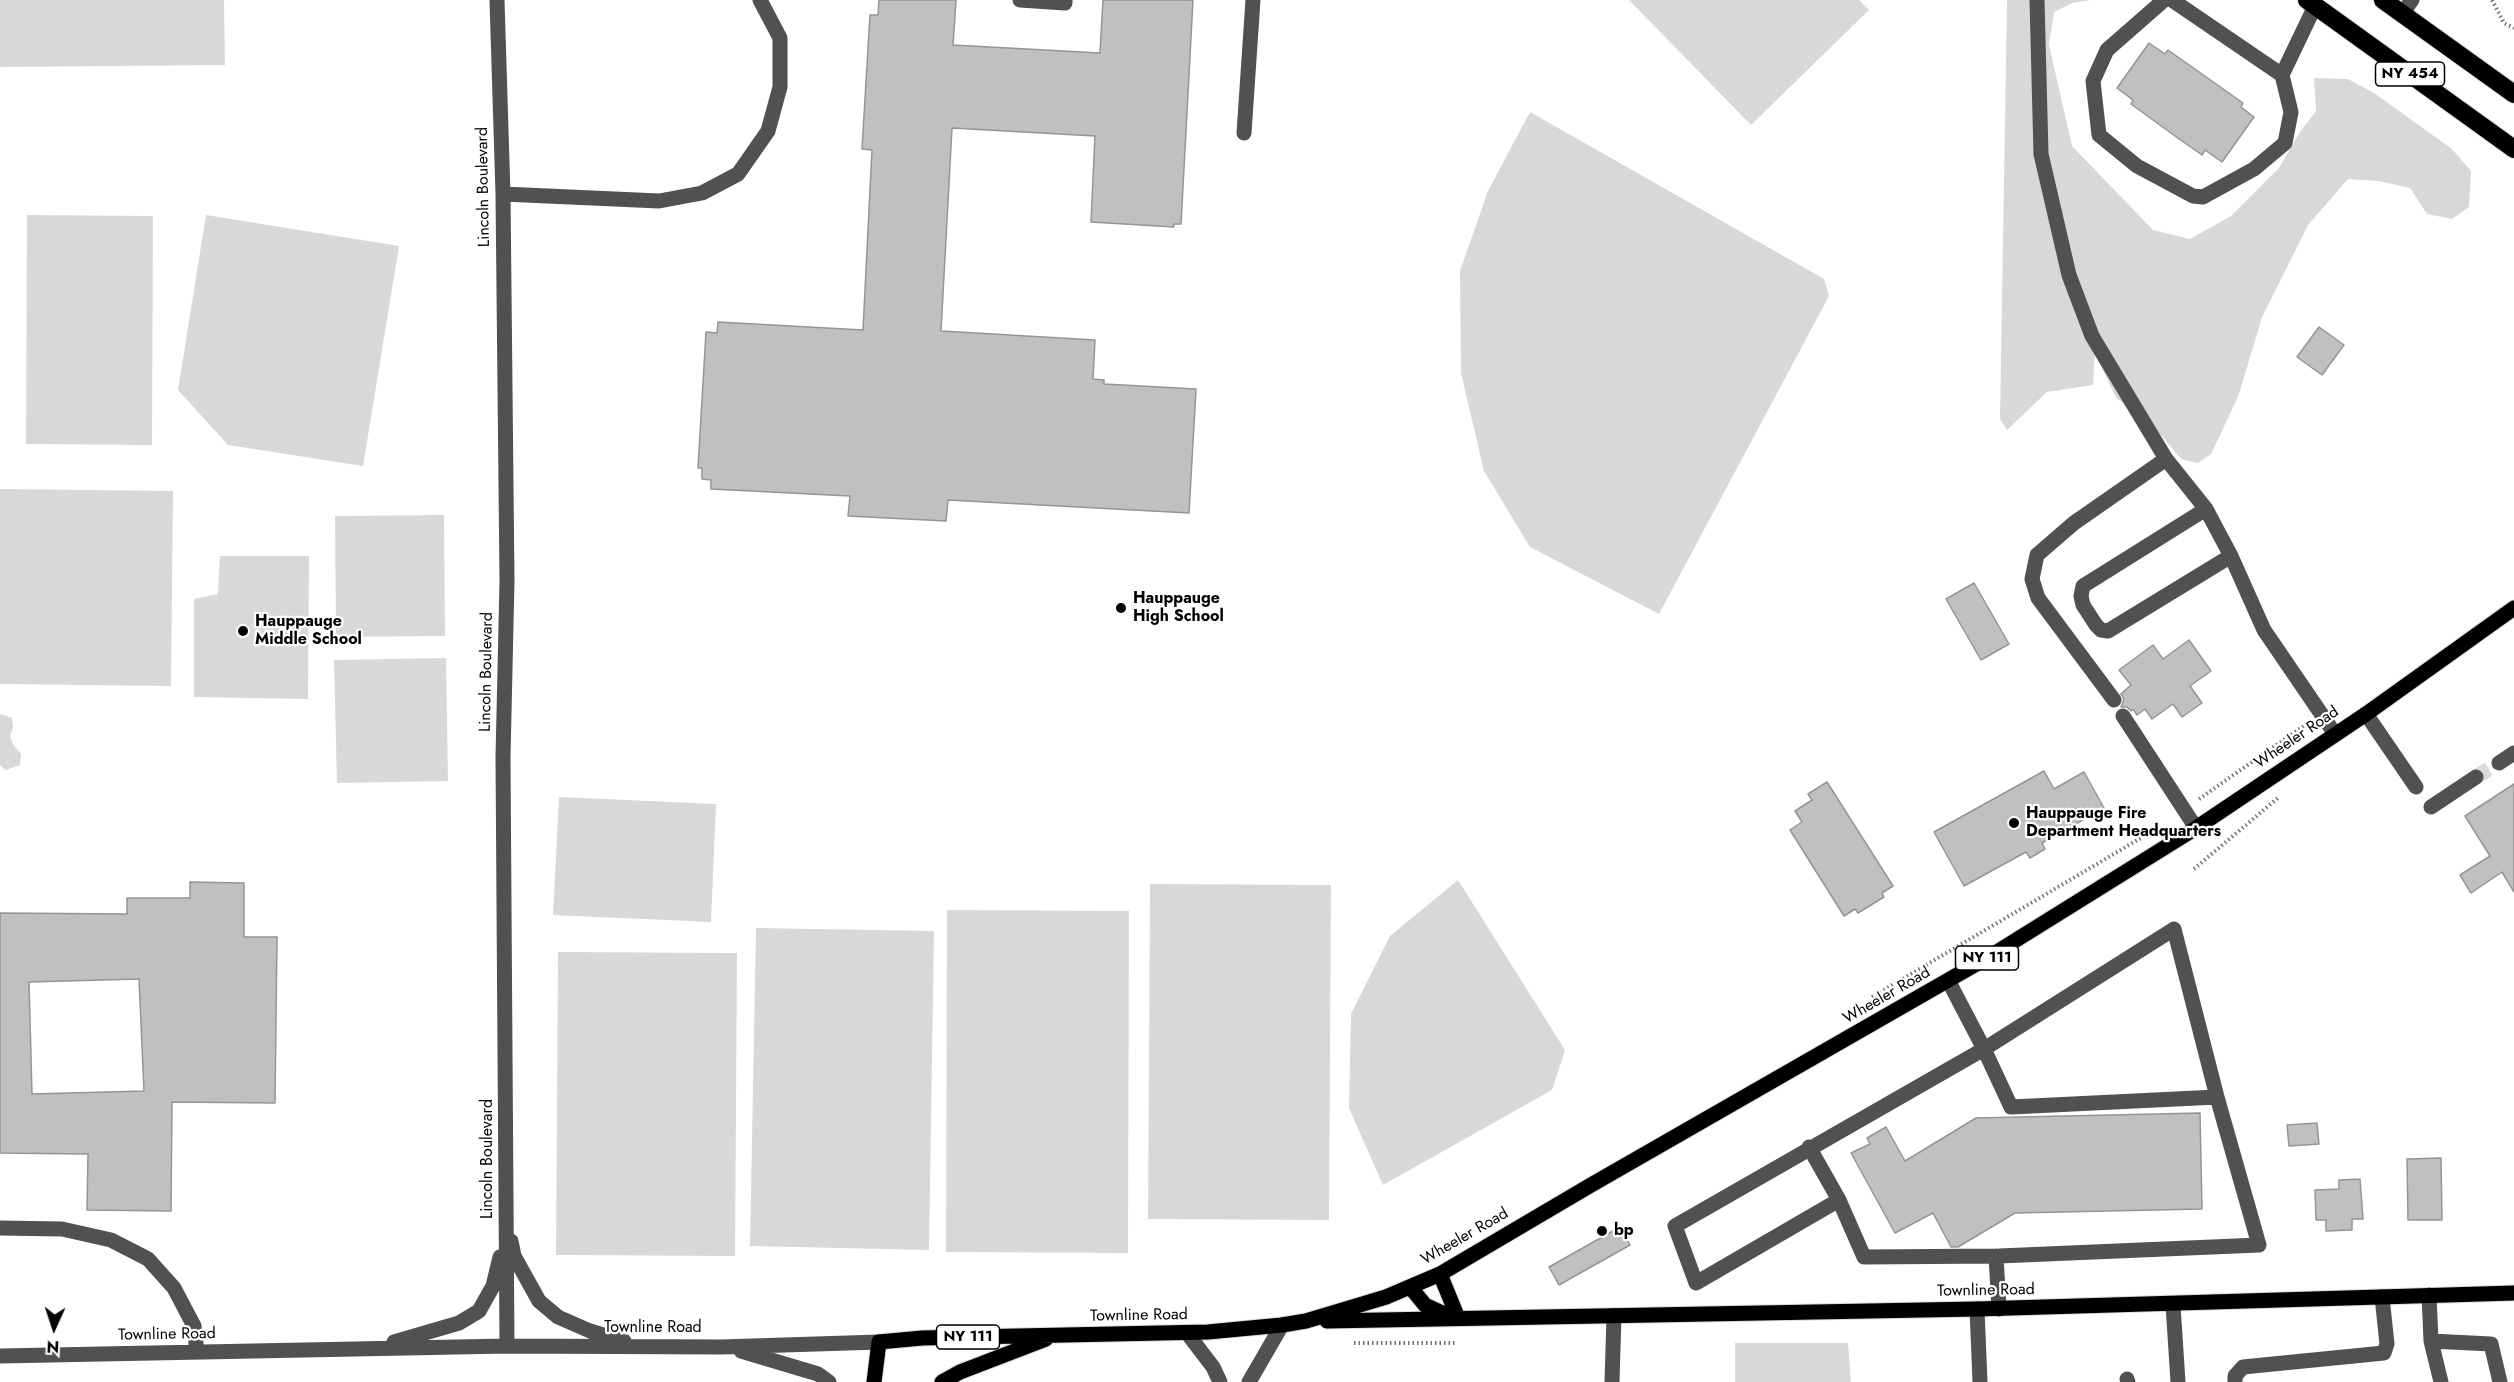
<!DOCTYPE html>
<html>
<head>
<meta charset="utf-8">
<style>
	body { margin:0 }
	#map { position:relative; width:2514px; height:1382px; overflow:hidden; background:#fff; font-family:Jost,sans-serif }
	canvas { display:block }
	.north { position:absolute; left:24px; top:1298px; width:60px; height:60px; -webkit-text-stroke:4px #fff; paint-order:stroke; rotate:183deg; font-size:16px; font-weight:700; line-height:24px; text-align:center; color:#000 }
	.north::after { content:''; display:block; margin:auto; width:21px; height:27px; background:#000; clip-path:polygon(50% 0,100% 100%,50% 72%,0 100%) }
</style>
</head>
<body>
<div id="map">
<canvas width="2514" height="1382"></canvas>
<div class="north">N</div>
</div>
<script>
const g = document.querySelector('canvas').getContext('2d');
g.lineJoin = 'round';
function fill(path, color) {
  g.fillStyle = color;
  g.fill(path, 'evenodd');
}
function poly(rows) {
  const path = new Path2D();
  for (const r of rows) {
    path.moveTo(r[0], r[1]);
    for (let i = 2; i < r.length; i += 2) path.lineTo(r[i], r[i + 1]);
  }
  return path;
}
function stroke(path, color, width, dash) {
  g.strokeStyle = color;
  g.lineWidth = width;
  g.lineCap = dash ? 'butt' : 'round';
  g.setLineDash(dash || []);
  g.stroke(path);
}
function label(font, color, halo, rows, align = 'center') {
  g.font = font + ' Jost,sans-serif';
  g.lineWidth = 4.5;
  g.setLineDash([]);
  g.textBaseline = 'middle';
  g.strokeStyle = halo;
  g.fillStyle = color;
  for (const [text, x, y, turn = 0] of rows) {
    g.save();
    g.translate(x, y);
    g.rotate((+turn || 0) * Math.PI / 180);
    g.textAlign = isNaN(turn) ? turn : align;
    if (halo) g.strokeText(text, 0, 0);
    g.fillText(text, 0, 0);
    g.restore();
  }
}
fill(poly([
	[0,0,224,0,225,65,0,67],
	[1629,0,1859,0,1869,10,1751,125],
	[2007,0,2090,0,2072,3,2054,12,2049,45,2072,146,2153,230,2190,239,2231,216,2279,168,2300,132,2316,111,2314,78,2348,79,2374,93,2452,149,2471,171,2469,207,2452,219,2427,214,2410,188,2378,181,2348,179,2308,225,2262,317,2238,397,2211,454,2198,463,2181,459,2151,423,2116,398,2095,353,2093,385,2047,392,2007,430,2000,419],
	[1530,112,1824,279,1829,296,1659,614,1530,547,1484,471,1461,373,1460,271,1488,191],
	[27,215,153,216,152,445,26,444],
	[206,215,399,246,363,466,228,445,178,390],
	[0,489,173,491,171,686,0,684],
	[444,515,445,636,336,637,335,516],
	[220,556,309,556,308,699,194,697,194,599,218,594],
	[446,658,448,781,337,783,334,660],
	[0,714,12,718,13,728,10,736,13,744,21,754,20,765,6,770,0,765],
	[559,797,716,804,711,922,553,915],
	[1458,880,1565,1050,1552,1090,1383,1185,1349,1108,1351,1014,1390,936],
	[1150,884,1331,885,1329,1220,1148,1219],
	[947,910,1129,911,1128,1253,946,1252],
	[756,928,934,931,929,1250,750,1246],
	[558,952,737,953,735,1256,556,1255],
	[1735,1343,1848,1343,1851,1382,1735,1382]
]), '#d8d8d8');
const building = poly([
	[879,0,956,0,953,45,1100,53,1103,0,1193,0,1181,224,1174,224,1174,227,1091,222,1095,136,952,128,941,331,1095,340,1093,379,1104,380,1104,384,1196,389,1189,513,948,500,946,521,848,516,850,496,711,489,711,480,702,479,702,468,698,468,706,332,717,333,718,322,863,330,872,150,862,149,870,15,878,15,879,0],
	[2149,43,2165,54,2168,50,2243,103,2241,107,2254,117,2222,162,2205,150,2202,155,2175,136,2131,104,2133,100,2117,88,2149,43],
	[2319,327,2344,345,2322,375,2297,357,2319,327],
	[1974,583,2009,644,1981,660,1946,599,1974,583],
	[2189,640,2211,671,2190,686,2202,703,2182,717,2173,704,2152,719,2145,709,2137,715,2133,709,2131,711,2127,707,2121,707,2124,699,2121,694,2131,685,2119,670,2153,645,2163,659,2189,640],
	[2044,771,2054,789,2084,772,2104,808,2042,843,2045,849,2030,858,2026,852,1964,886,1934,832,2044,771],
	[1827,782,1893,886,1882,893,1884,897,1858,913,1855,909,1844,916,1790,830,1802,822,1795,811,1812,800,1808,794,1827,782],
	[2514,784,2514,892,2502,872,2471,893,2460,875,2490,856,2465,816,2514,784],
	[190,882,244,883,244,937,277,937,275,1103,172,1102,171,1211,87,1210,88,1154,0,1153,0,913,127,914,127,898,190,898,190,882],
	[139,979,144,1091,32,1094,29,982,139,979],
	[2200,1113,2202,1209,2015,1213,1958,1247,1951,1247,1933,1213,1895,1233,1851,1153,1870,1144,1867,1138,1886,1127,1905,1161,1976,1118,2200,1113],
	[2317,1123,2319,1144,2289,1146,2287,1125,2317,1123],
	[2441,1158,2442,1220,2408,1220,2407,1159,2441,1158],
	[2360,1179,2363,1219,2352,1219,2352,1230,2326,1231,2326,1220,2316,1220,2315,1190,2339,1189,2339,1180,2360,1179],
	[1620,1227,1630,1245,1559,1285,1549,1267,1620,1227]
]);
fill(building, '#c0c0c0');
stroke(building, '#959595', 1.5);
stroke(poly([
	[2476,777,2499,763]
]), '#d9d9d9', 15, [15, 8]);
const major = poly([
	[1440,1274,1458,1318],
	[1411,1288,1425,1305,1449,1316],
	[1327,1321,1977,1309,2514,1293],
	[874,1382,879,1342,922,1338,1208,1332,1282,1325,1306,1321,1386,1297,1440,1274,1591,1185,1992,955,2196,828,2366,714,2514,608],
	[942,1382,960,1372,1046,1339]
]);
const highway = poly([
	[2307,0,2514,149],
	[2383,0,2514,94]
]);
stroke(major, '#dbdbdb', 17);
stroke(highway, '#dbdbdb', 20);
stroke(poly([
	[2492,0,2504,23,2514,28],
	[2199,799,2308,723],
	[2194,869,2279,797],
	[1872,997,2146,835],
	[1354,1343,1455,1343]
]), '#737373', 4, [1.5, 3]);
stroke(poly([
	[497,0,503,194,507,581,503,757,507,1346],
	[1020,0,1065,3,1065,0],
	[2037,0,2041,154,2069,275,2092,336,2166,459,2206,509,2231,556,2264,630,2335,734],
	[2164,0,2107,50,2093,81,2099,135,2137,166,2193,196,2203,197,2254,169,2285,143,2291,112,2282,75,2315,6],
	[2172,0,2282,75],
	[2402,14,2412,0],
	[1244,133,1253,0],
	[503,194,659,201,702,193,738,174,768,131,780,87,780,38,760,0],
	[2206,509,2083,586,2081,596,2083,605,2096,625,2101,630,2108,631,2231,556],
	[2114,700,2038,598,2032,579,2037,555,2074,523,2166,459],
	[2366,714,2416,787],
	[2123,716,2196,828],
	[2499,763,2514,753],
	[2431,807,2476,777],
	[1949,982,1984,1049,2174,929,2217,1097,2259,1245,1999,1256,1864,1257,1839,1200,1696,1283,1675,1226,1984,1049,2011,1107,2217,1097],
	[1809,1147,1839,1200],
	[0,1228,62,1229,111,1240,148,1259,174,1288,194,1326,197,1352],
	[511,1241,514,1256,539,1301,558,1317,590,1331,624,1341],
	[1996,1256,1999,1309],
	[2429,1295,2431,1341,2441,1382],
	[2173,1305,2178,1382],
	[1977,1309,1980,1382],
	[1187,1333,1213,1367,1220,1382],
	[2431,1341,2491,1344,2500,1382],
	[394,1342,459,1323,479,1311,493,1286,500,1257],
	[741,1351,818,1374,829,1382],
	[0,1356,507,1346,721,1347,879,1342],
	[2127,1379,2128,1382],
	[1249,1382,1282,1325],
	[1612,1382,1614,1316],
	[2235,1382,2235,1376,2243,1367,2384,1353,2387,1344,2382,1297]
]), '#515151', 15);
stroke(major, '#000', 15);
stroke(highway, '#000', 18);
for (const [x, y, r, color] of [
	[1121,608,6,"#000"],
	[243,631,6,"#000"],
	[2014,823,6,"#000"],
	[1602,1231,6,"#000"]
]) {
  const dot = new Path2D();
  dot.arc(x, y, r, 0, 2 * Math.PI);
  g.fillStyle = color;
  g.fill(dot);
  stroke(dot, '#fff', 2);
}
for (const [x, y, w] of [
	[2410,74,69],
	[1987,958,63],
	[968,1337,63]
]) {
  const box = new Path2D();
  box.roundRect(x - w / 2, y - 12, w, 24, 4.5);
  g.fillStyle = '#fff';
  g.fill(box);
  stroke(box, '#000', 1.5);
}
label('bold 15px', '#000', null, [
	["NY 454",2410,74],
	["NY 111",1987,958],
	["NY 111",968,1337]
]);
label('16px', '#000', '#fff', [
	["Lincoln Boulevard",484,187,-91],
	["Lincoln Boulevard",487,672,-89],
	["Wheeler Road",2297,738,-34],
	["Wheeler Road",1887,996,-30],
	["Lincoln Boulevard",488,1159,-90],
	["Wheeler Road",1465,1237,-30],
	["Townline Road",1986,1291,-1],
	["Townline Road",1139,1316,-1],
	["Townline Road",653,1328],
	["Townline Road",167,1335,-1]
]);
label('bold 16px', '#000', '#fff', [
	["Hauppauge",1133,599],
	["High School",1133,617],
	["Hauppauge",255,622],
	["Middle School",255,640],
	["Hauppauge Fire",2026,814],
	["Department Headquarters",2026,832],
	["bp",1614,1231]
], 'left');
</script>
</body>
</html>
